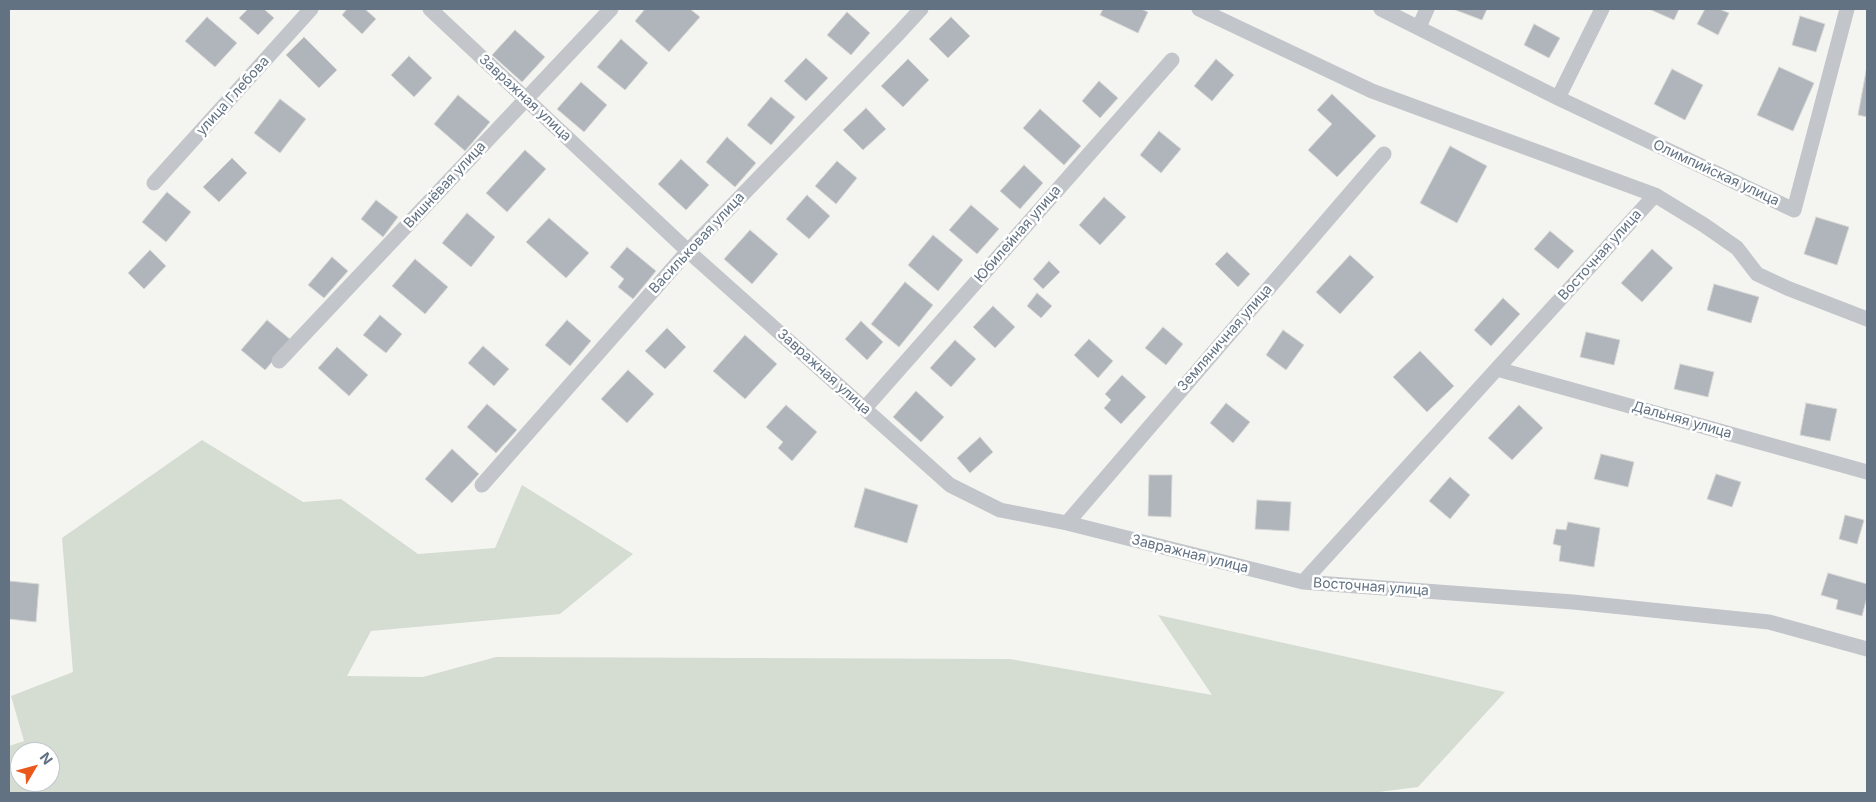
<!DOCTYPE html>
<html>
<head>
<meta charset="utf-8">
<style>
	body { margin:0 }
	#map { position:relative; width:1876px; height:802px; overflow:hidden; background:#f4f5f0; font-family:Inter,sans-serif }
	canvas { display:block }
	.frame { position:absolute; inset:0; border:10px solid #627283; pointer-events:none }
	.north { position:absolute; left:10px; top:742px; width:50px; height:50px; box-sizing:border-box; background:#fff; border:1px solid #c0c7cd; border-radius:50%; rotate:53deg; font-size:14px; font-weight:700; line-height:20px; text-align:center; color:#627283 }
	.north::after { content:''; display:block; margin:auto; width:18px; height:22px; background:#ea591b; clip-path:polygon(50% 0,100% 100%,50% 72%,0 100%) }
</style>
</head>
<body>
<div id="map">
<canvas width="1876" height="802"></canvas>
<div class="frame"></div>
<div class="north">N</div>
</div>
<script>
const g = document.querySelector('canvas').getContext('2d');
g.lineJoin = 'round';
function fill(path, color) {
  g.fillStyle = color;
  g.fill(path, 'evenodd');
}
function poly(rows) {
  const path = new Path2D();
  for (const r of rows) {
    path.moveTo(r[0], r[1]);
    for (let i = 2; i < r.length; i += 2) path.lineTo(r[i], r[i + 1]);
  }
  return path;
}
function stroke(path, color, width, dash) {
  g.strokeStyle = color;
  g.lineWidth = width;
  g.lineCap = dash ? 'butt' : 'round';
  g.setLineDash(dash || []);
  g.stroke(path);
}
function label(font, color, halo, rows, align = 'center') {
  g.font = font + ' Inter,sans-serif';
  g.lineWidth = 5;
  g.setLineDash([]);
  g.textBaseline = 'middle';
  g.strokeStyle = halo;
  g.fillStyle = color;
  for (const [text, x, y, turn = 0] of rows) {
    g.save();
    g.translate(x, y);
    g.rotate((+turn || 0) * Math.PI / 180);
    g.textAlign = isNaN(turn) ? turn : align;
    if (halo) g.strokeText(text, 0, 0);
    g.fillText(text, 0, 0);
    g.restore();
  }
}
fill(poly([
	[202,440,303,502,341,499,418,554,495,548,522,485,633,554,560,614,371,631,347,676,423,677,496,657,1010,659,1212,695,1158,615,1505,692,1418,787,1371,793,9,793,9,746,24,741,11,696,73,672,62,538],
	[20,752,50,752,50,782,20,782]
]), '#d5dcd1');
const building = poly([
	[248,9,264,9,274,18,258,35,239,18,248,9],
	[347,9,365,9,376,19,362,34,342,15,347,9],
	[645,9,690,9,700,17,669,52,635,21,645,9],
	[1103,9,1141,9,1148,12,1138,33,1100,15,1103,9],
	[1453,9,1487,9,1482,20,1453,9],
	[1649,9,1679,9,1674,20,1649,9],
	[1705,9,1719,9,1729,13,1718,35,1697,24,1705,9],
	[847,12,870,33,851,55,827,35,847,12],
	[1800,16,1825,24,1816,52,1792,45,1800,16],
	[207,17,237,43,215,67,185,41,207,17],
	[951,17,970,36,948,58,929,39,951,17],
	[1534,24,1560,38,1549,58,1524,45,1534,24],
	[515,30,545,57,522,82,492,55,515,30],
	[304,37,337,70,319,88,286,55,304,37],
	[621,39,648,63,625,90,597,67,621,39],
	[409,56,432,78,414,97,391,75,409,56],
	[806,58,828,78,806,101,784,81,806,58],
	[908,59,929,80,903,107,881,86,908,59],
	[1216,59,1234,75,1212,101,1194,86,1216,59],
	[1867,66,1867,117,1858,115,1867,66],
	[1779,67,1814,83,1793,131,1757,115,1779,67],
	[1672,69,1703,85,1685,120,1654,104,1672,69],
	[1099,81,1118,98,1100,118,1082,101,1099,81],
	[581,82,607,105,584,132,557,109,581,82],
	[1332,94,1376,136,1337,177,1308,150,1332,124,1317,110,1332,94],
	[458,95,490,122,465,151,434,124,458,95],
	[771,97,795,117,771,145,747,125,771,97],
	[280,99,306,119,280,153,254,133,280,99],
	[866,108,886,129,863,150,843,130,866,108],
	[1040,109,1081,146,1064,165,1023,128,1040,109],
	[1159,131,1181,149,1161,173,1140,155,1159,131],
	[727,137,756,163,735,187,706,162,727,137],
	[1450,146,1487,166,1457,223,1420,203,1450,146],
	[525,150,546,169,507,212,486,193,525,150],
	[232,158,247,173,219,202,203,187,232,158],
	[681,159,709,185,686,210,658,184,681,159],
	[837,161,857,178,836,204,815,186,837,161],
	[1024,165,1043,183,1020,209,1000,191,1024,165],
	[167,192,191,212,166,242,142,222,167,192],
	[807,195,830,216,809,239,786,219,807,195],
	[1104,197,1126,217,1100,245,1079,225,1104,197],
	[376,200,398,217,383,237,361,219,376,200],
	[971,205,999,229,977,254,949,230,971,205],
	[467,213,495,237,471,267,442,243,467,213],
	[1816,217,1849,227,1837,265,1804,254,1816,217],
	[549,218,589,253,566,278,526,242,549,218],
	[750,230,778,254,752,284,724,259,750,230],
	[1550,231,1574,251,1558,269,1534,249,1550,231],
	[933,235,963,260,938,291,908,265,933,235],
	[627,247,656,271,633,299,618,287,624,279,610,267,627,247],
	[1652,249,1673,268,1642,302,1621,283,1652,249],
	[150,250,166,266,144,289,128,273,150,250],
	[1227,252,1250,274,1238,287,1215,264,1227,252],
	[1350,255,1374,277,1340,314,1316,292,1350,255],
	[332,257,348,271,324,298,308,285,332,257],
	[415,259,448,287,425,314,392,286,415,259],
	[1049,261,1060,272,1043,289,1033,279,1049,261],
	[905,282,933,305,899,347,871,324,905,282],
	[1714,284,1759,297,1751,323,1707,310,1714,284],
	[1037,293,1052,306,1041,318,1027,306,1037,293],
	[1503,298,1520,314,1491,346,1474,330,1503,298],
	[993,306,1015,327,995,348,973,327,993,306],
	[380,315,402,334,386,353,363,335,380,315],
	[267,320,291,340,265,370,241,350,267,320],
	[567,320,591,341,570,366,545,345,567,320],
	[861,321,883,342,867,360,845,339,861,321],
	[1163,327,1183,344,1166,365,1145,348,1163,327],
	[667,328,686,347,665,369,645,351,667,328],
	[1283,330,1304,345,1286,370,1266,355,1283,330],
	[1586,332,1620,340,1614,365,1580,357,1586,332],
	[745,335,777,364,745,399,713,371,745,335],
	[1089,339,1113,361,1098,378,1074,355,1089,339],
	[955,340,976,359,951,387,930,368,955,340],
	[483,346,509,369,494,386,468,363,483,346],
	[337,347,368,375,349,396,318,368,337,347],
	[1420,351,1454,386,1427,412,1393,377,1420,351],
	[1680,364,1714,372,1708,397,1674,389,1680,364],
	[628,370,654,394,627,423,601,399,628,370],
	[1122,375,1146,397,1121,424,1104,408,1111,400,1105,394,1122,375],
	[916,391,944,417,921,442,893,417,916,391],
	[1226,403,1250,422,1233,443,1210,423,1226,403],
	[1806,403,1837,409,1830,441,1800,435,1806,403],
	[487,404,517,430,496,453,467,427,487,404],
	[786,405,817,432,792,461,778,448,783,442,766,427,786,405],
	[1519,405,1543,428,1512,460,1488,438,1519,405],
	[980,437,993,452,970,473,957,458,980,437],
	[452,449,479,474,452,503,425,479,452,449],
	[1601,454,1634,462,1628,487,1594,479,1601,454],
	[1716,474,1741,482,1732,507,1707,499,1716,474],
	[1149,475,1172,475,1171,517,1148,516,1149,475],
	[1450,477,1470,495,1450,519,1429,501,1450,477],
	[865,488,918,505,907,543,854,527,865,488],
	[1257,500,1291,502,1289,531,1255,529,1257,500],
	[1845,515,1864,520,1857,544,1839,539,1845,515],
	[1568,522,1600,528,1594,567,1559,561,1561,546,1553,544,1556,529,1566,530,1568,522],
	[1828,573,1867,584,1867,597,1862,616,1836,609,1838,600,1821,595,1828,573],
	[9,581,39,584,36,622,9,619,9,581]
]);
fill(building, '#afb5bb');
stroke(building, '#d6d6d3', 1);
stroke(poly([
	[430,9,688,251,950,485,1000,510,1067,523,1303,582,1573,602,1769,622,1867,649],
	[1199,9,1372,91,1655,195,1704,225,1737,248,1757,274,1787,288,1867,319],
	[1381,9,1558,98,1602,9],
	[1419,27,1427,9],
	[1558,98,1794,210,1847,9],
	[154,183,311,9],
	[279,361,611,9],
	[1497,369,1867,472],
	[865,408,1172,60],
	[482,485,688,251,898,34,921,9],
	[1067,523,1384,154],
	[1303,582,1655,195]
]), '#c2c5c9', 15);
label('14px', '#627283', '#fff', [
	["улица Глебова",233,96,-48],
	["Завражная улица",525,98,43],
	["Олимпийская улица",1716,173,25],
	["Вишнёвая улица",445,185,-47],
	["Юбилейная улица",1018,234,-49],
	["Васильковая улица",697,243,-47],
	["Восточная улица",1600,255,-48],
	["Земляничная улица",1225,338,-49],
	["Завражная улица",824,372,42],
	["Дальняя улица",1682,420,16],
	["Завражная улица",1190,554,14],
	["Восточная улица",1371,587,4]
]);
</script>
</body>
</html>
